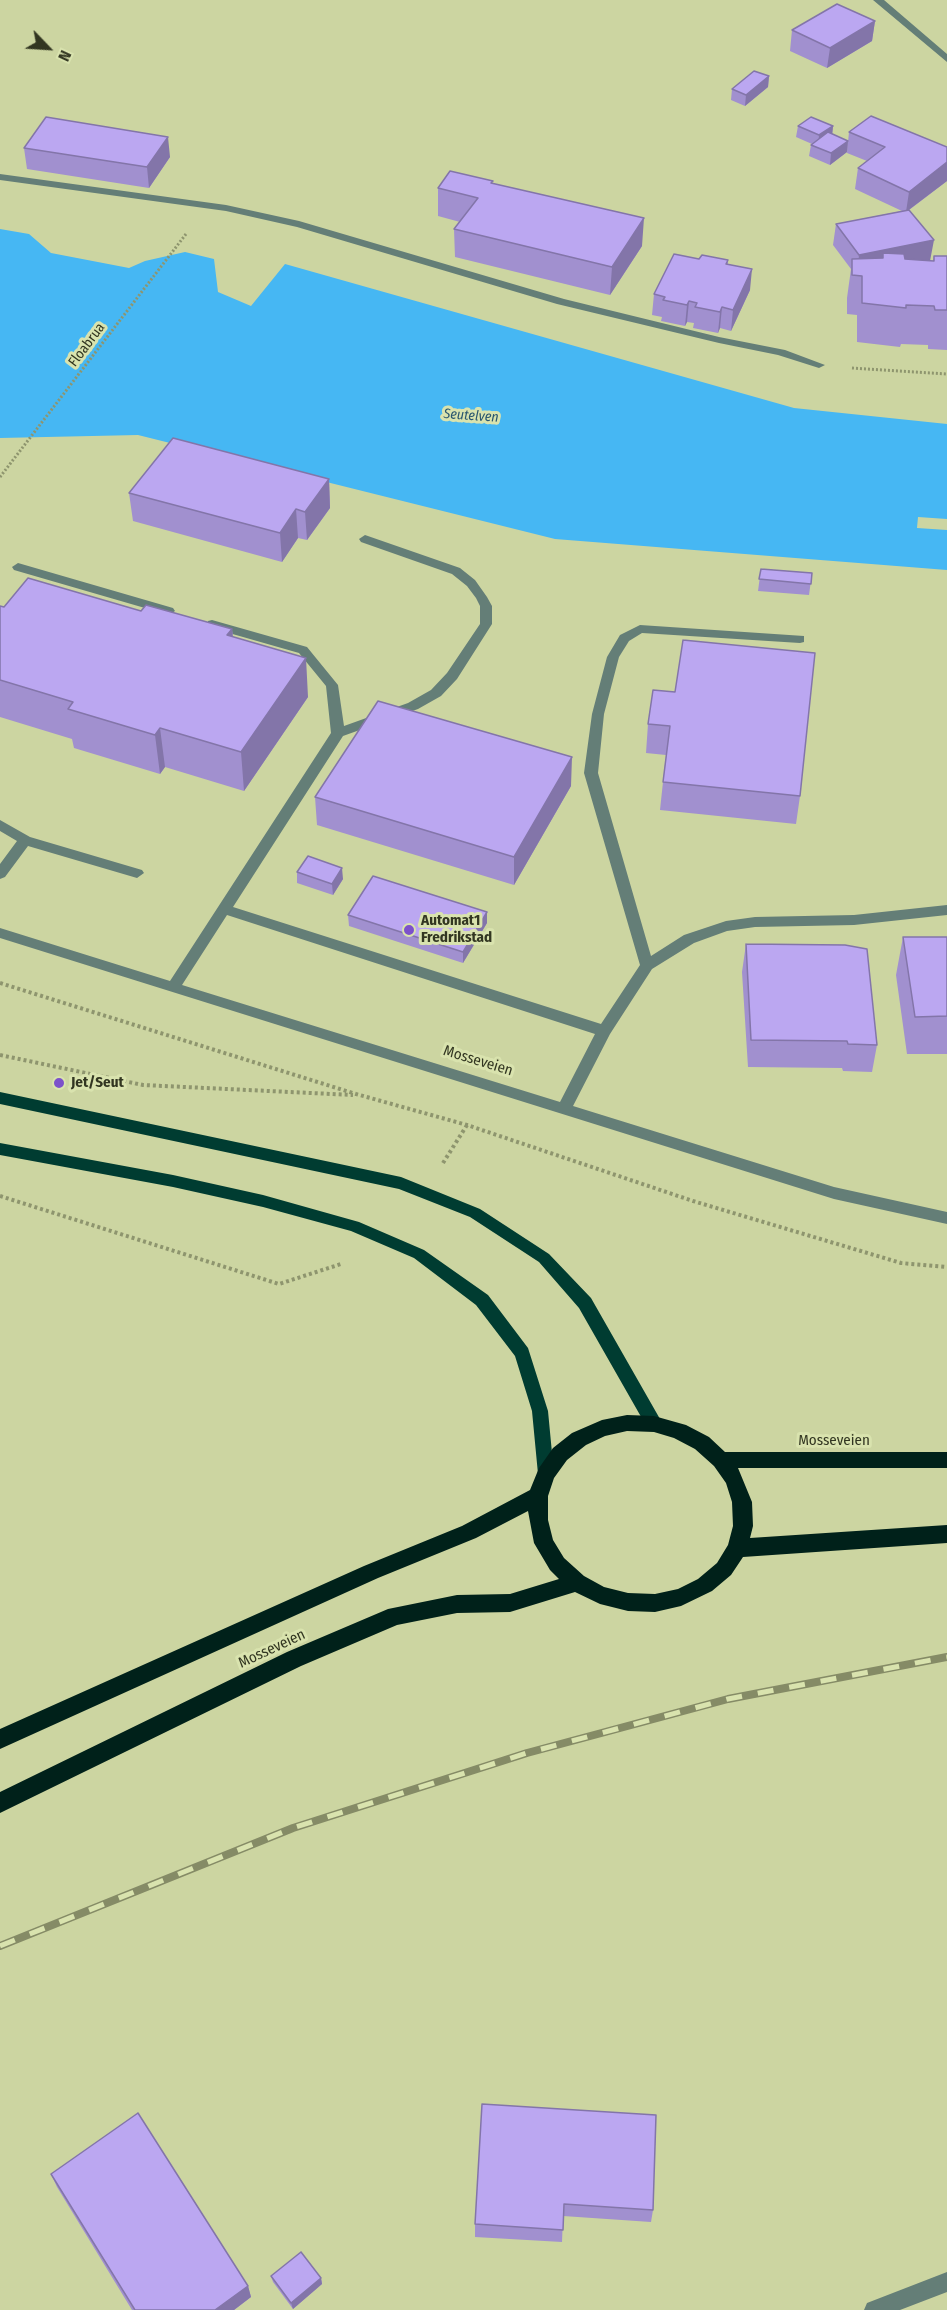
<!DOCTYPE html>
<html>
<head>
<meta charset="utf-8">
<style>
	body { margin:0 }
	#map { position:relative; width:947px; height:2310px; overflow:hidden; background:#ccd5a1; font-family:"Fira Sans Condensed",sans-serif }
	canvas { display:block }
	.north { position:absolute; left:18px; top:18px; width:60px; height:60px; -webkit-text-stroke:4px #d9e3ae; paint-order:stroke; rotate:115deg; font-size:16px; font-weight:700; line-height:24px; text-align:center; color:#323621 }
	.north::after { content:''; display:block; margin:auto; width:21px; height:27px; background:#323621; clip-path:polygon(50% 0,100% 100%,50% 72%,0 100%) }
</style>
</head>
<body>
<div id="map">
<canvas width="947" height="2310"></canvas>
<div class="north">N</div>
</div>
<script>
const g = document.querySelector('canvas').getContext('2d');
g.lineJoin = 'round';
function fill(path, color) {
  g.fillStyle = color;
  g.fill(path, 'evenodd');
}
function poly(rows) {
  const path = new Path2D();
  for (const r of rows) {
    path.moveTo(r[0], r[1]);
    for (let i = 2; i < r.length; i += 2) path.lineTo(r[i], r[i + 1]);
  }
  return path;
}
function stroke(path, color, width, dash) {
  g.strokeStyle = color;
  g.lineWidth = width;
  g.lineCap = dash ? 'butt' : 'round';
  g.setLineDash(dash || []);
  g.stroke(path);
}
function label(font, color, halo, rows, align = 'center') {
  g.font = font + ' "Fira Sans Condensed",sans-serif';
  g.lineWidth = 6;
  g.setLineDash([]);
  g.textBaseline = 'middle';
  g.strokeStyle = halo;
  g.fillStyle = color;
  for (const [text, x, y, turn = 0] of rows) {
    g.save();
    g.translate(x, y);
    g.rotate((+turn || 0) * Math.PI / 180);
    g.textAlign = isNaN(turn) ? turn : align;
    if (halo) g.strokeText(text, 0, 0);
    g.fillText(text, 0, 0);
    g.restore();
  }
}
fill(poly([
	[0,229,29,234,51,253,129,268,145,261,185,252,214,259,218,292,251,306,285,264,794,408,947,424,947,570,555,539,138,435,0,438]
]), '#46b7f3');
fill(poly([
	[918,517,947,519,947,530,917,528]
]), '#ccd5a1');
stroke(poly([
	[852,368,947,374],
	[0,477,186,234]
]), '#8e956e', 3, [2, 2]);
stroke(poly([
	[0,983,356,1094,467,1125,693,1201,901,1263,947,1267],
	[0,1055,143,1085,353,1095],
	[443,1163,467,1125],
	[0,1196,279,1284,341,1264]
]), '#8e956e', 4, [3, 3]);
fill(poly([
	[873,0,884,0,947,54,947,62,873,0],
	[0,174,226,205,299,221,564,299,719,337,785,350,825,365,819,368,778,355,719,343,557,304,297,227,226,211,0,180,0,174],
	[365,535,460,568,475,580,487,597,492,606,492,624,457,679,441,696,418,709,343,736,233,907,601,1024,640,965,584,773,592,714,607,657,620,635,640,625,804,636,804,642,800,643,642,633,629,641,619,657,604,714,598,773,651,956,684,935,726,921,755,917,854,915,947,905,947,915,854,925,755,927,727,931,694,943,652,969,610,1034,573,1106,834,1187,947,1212,947,1224,834,1199,0,938,0,928,170,981,331,733,326,686,299,653,208,627,208,621,212,620,307,647,338,685,344,726,408,703,431,690,447,673,480,624,480,606,476,598,467,586,452,574,361,542,359,539,365,535],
	[227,915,595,1034,560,1102,182,985,227,915],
	[18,563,173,608,175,611,169,615,14,570,12,567,18,563],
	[0,820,30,837,142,870,144,873,137,878,28,846,5,877,0,879,0,864,17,841,0,831,0,820],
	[947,2272,947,2292,900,2310,864,2310,867,2303,947,2272]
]), '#647e77');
fill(poly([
	[0,1092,401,1177,480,1209,549,1254,591,1298,660,1419,662,1424,660,1429,654,1431,648,1429,579,1308,539,1262,470,1217,399,1189,0,1104,0,1092],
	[0,1143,173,1175,263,1195,359,1222,424,1250,488,1295,528,1348,548,1411,554,1474,552,1479,546,1481,540,1479,538,1474,532,1411,515,1356,476,1305,414,1258,351,1231,263,1207,173,1187,0,1155,0,1143]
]), '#003c31');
fill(poly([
	[627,1415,654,1416,686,1425,709,1437,725,1452,947,1452,947,1468,738,1468,752,1502,753,1526,750,1538,947,1525,947,1543,743,1557,731,1575,712,1591,681,1606,655,1612,628,1611,600,1604,575,1592,510,1612,457,1613,397,1625,301,1666,0,1813,0,1792,287,1652,388,1609,457,1595,510,1594,559,1579,550,1570,534,1543,528,1511,476,1538,378,1578,0,1749,0,1729,364,1566,462,1526,530,1490,539,1468,553,1448,572,1433,602,1420,627,1415],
	[627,1431,654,1432,674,1438,695,1449,714,1466,726,1483,732,1502,733,1526,728,1545,717,1563,698,1579,678,1589,655,1594,628,1593,604,1587,584,1576,564,1558,553,1540,548,1520,548,1496,554,1478,567,1460,586,1445,605,1436,627,1431]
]), '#00211a');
const rail = poly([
	[0,1946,293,1828,527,1753,728,1699,947,1657]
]);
stroke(rail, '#858b66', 8);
stroke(rail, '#d9e3ae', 5, [16]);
fill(poly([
	[875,21,872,41,827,68,790,51,792,30],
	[769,76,768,87,745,106,731,100,732,89],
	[871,116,947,181,909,210,930,261,933,261,934,256,947,256,947,350,928,349,928,345,901,344,900,347,857,342,857,315,847,314,847,298,851,269,833,245,836,224,902,211,855,189,858,168,867,161,847,153,849,132],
	[798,126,833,126,832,134,848,141,847,152,830,165,809,156,811,145,812,144,796,137],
	[24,148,170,157,149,188,27,169],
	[493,184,642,246,610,295,455,257,454,229,460,222,438,216,438,188],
	[699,259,728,260,728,264,750,290,731,331,720,328,718,333,693,328,694,323,687,322,685,326,661,321,662,317,652,315,654,294],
	[329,479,330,508,307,540,298,538,282,562,133,521,129,493],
	[761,569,812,573,809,595,758,591],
	[0,606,4,607,141,611,232,629,233,637,308,697,244,791,165,767,160,774,74,748,72,739,0,717],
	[653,690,800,796,796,824,660,810,663,782,666,755,646,753,648,724],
	[571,786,514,885,317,825,315,797],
	[297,872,343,879,333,895,297,883],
	[487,912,487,923,463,963,349,926,348,915],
	[903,937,947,937,947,1054,907,1054,896,975],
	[746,944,877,1045,872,1072,843,1071,842,1068,748,1067,742,972],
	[656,2115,653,2210,651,2222,563,2216,562,2242,475,2237,475,2224],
	[51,2174,248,2286,251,2297,234,2310,132,2310,57,2187],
	[271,2276,321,2278,322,2284,293,2309,273,2282]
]), '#a190cf');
fill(poly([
	[875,21,872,41,827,68,830,48],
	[769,76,768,87,745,106,746,95],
	[833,126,832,137,818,147,819,135],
	[168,137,170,157,149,188,147,167],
	[848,141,847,152,830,165,831,153],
	[947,162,947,181,906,212,909,192],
	[644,218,642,246,610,295,612,267],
	[934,240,930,261,857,275,859,255],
	[752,269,750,290,731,331,733,310],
	[689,301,687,322,685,326,687,305],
	[722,307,720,328,718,333,720,312],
	[329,479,330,508,307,540,305,512],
	[296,509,298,538,282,562,280,533],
	[232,629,236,668,227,635],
	[306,658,308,697,244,791,241,752],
	[160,728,165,767,160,774,155,735],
	[572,757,571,786,514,885,514,857],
	[342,868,343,879,333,895,332,884],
	[487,912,487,923,463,963,463,952],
	[321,2278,322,2284,293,2309,291,2303],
	[248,2286,251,2297,234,2310,215,2310]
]), '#8375a9');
const building = poly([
	[837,4,875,21,830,48,792,30,837,4],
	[754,71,769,76,746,95,732,89,754,71],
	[871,116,947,147,947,162,909,192,858,168,885,147,849,132,871,116],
	[46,117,168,137,147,167,24,148,46,117],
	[811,117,833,126,819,135,798,126,811,117],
	[828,132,848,141,831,153,811,145,828,132],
	[450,171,493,181,491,183,644,218,612,267,454,229,478,198,438,188,450,171],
	[909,210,934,240,859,255,836,224,909,210],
	[883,253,904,254,905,259,919,260,934,261,934,256,947,256,947,310,935,310,934,306,906,305,906,308,862,303,862,276,852,275,852,259,883,258,883,253],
	[674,254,699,259,702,255,728,260,726,264,752,269,733,310,722,307,720,312,695,307,697,303,689,301,687,305,663,300,665,297,654,294,674,254],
	[173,438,329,479,305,512,296,509,280,533,129,493,173,438],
	[761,569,812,573,811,584,759,579,761,569],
	[28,578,141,611,146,605,232,629,227,635,306,658,241,752,160,728,155,735,68,709,73,702,0,680,0,606,4,607,28,578],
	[683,640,815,653,800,796,663,782,670,726,648,724,653,690,675,692,683,640],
	[378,701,572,757,514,857,315,797,378,701],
	[308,856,342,868,332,884,297,872,308,856],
	[373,876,487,912,463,952,348,915,373,876],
	[903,937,947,937,947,1016,915,1017,903,937],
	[746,944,845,945,867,949,877,1045,848,1044,847,1041,751,1040,746,944],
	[482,2104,656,2115,653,2210,564,2204,563,2230,475,2224,482,2104],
	[138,2113,248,2286,215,2310,135,2310,51,2174,138,2113],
	[301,2252,321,2278,291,2303,271,2276,301,2252]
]);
fill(building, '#bba7f1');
stroke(building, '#8375a9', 1.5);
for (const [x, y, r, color] of [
	[409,930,6,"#7c51ca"],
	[59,1083,6,"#7c51ca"]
]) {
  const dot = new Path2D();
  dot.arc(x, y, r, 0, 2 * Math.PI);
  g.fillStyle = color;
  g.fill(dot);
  stroke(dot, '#d9e3ae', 2);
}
label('14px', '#323621', '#d9e3ae', [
	["Floabrua",87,345,-53]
]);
label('italic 14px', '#29566f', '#d9e3ae', [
	["Seutelven",471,416,4]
]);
label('bold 15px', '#323621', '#d9e3ae', [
	["Automat1",421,921],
	["Fredrikstad",421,938],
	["Jet/Seut",71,1083]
], 'left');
label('15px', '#323621', '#d9e3ae', [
	["Mosseveien",478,1061,17],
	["Mosseveien",834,1441],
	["Mosseveien",272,1649,-25]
]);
</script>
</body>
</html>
